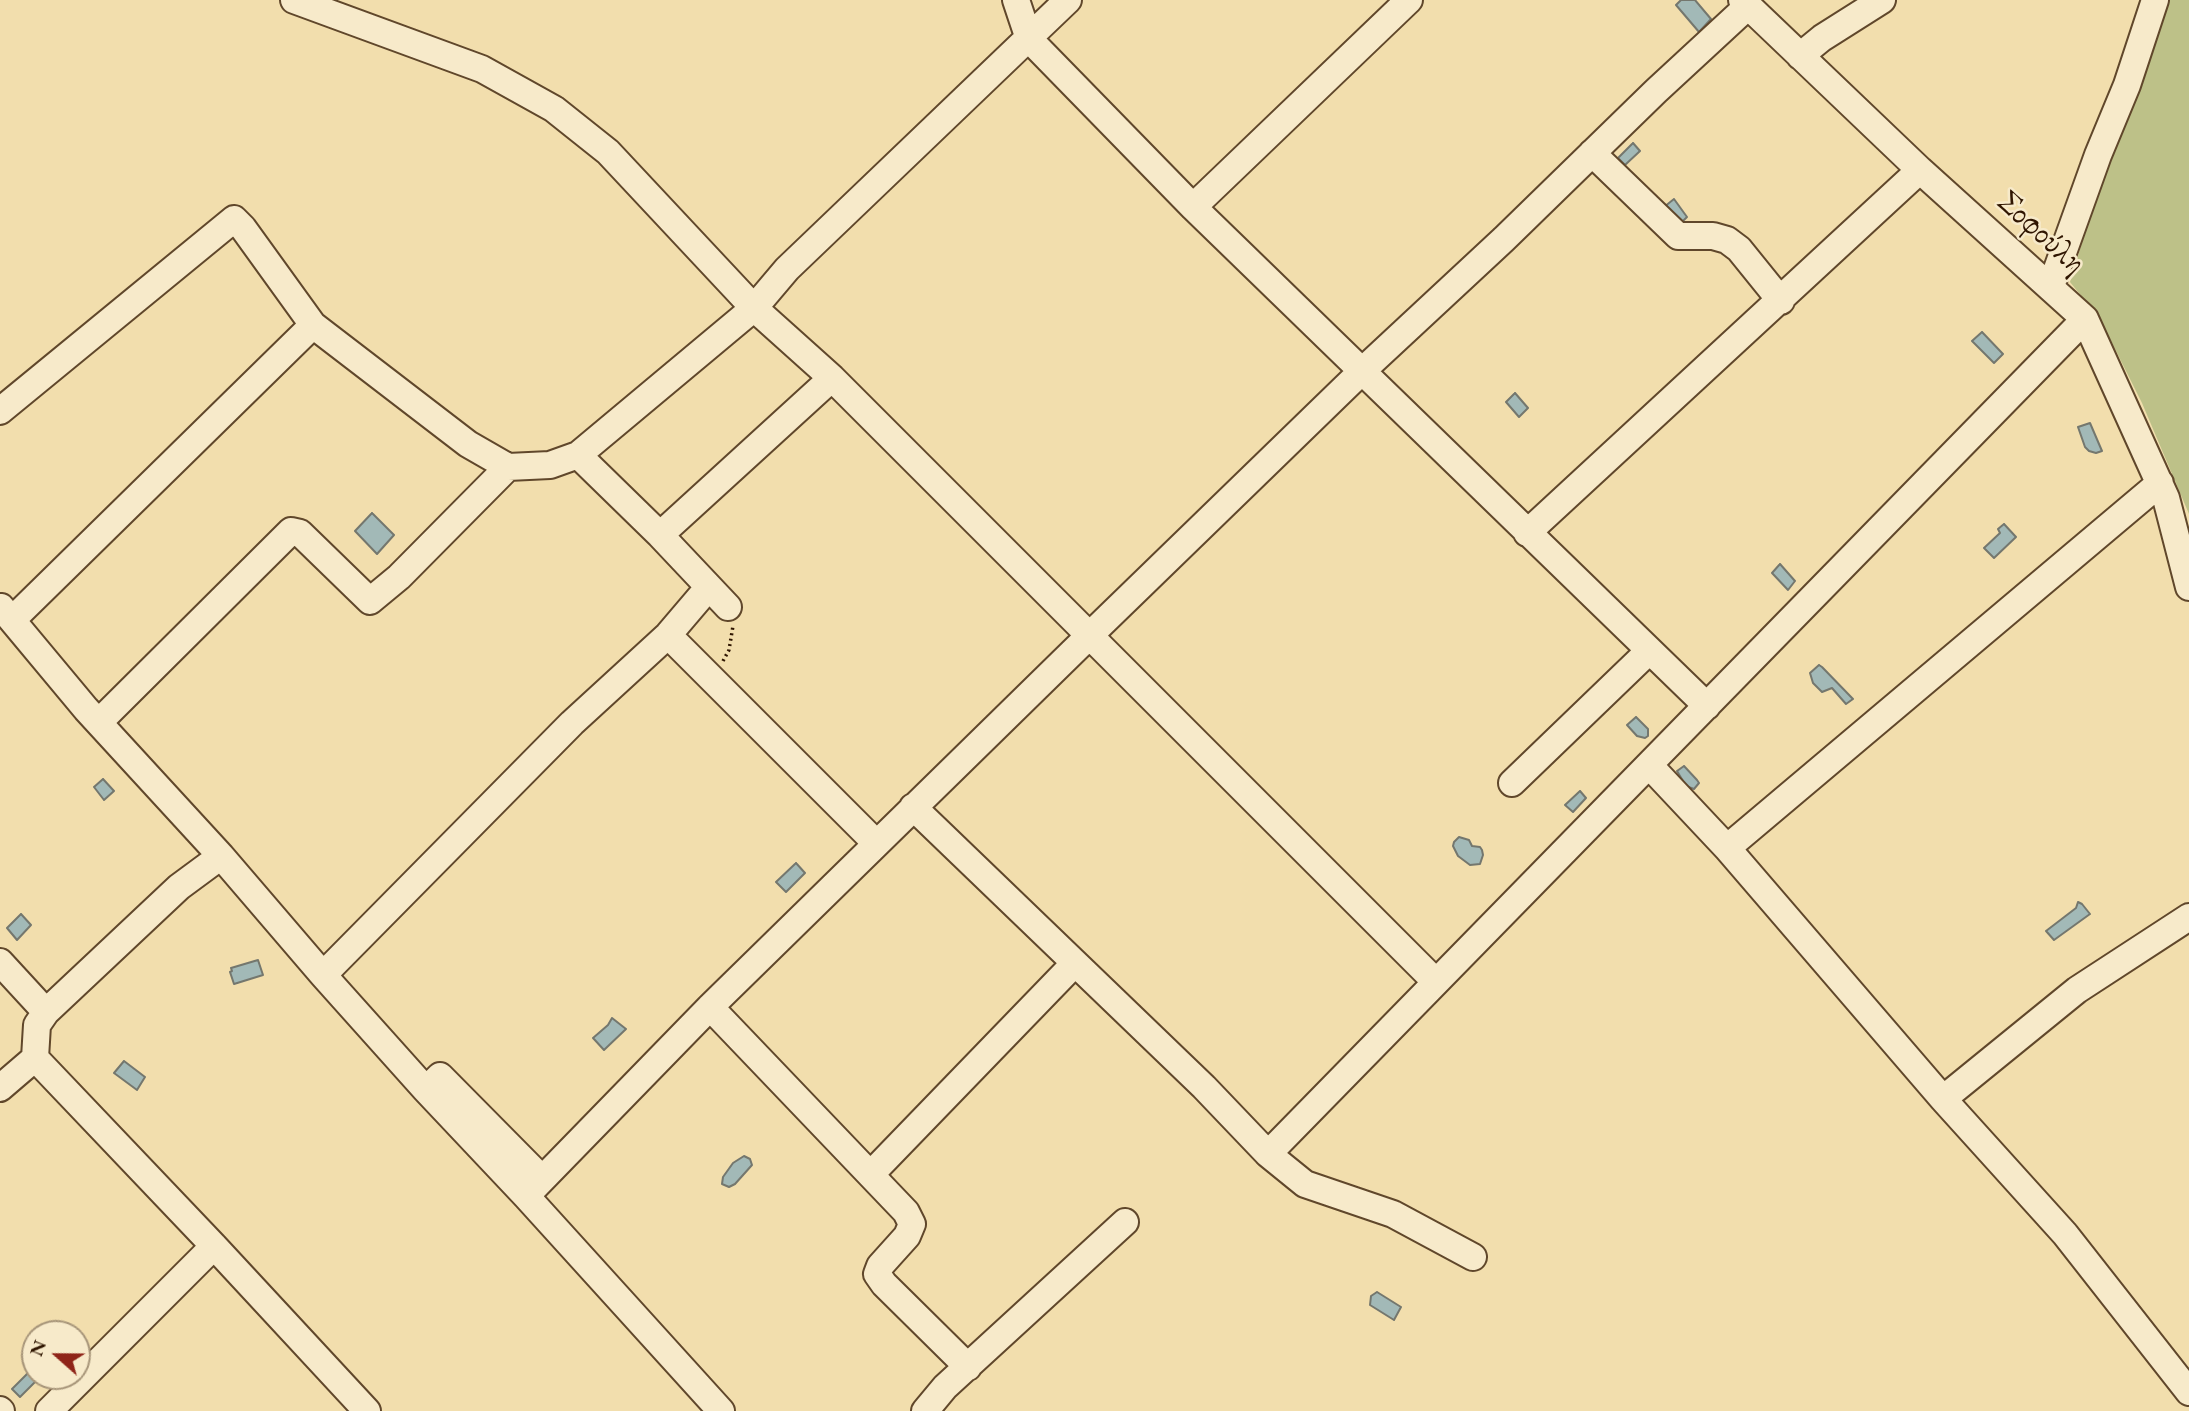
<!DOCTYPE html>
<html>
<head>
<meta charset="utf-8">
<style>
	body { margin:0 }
	#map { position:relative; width:2189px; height:1411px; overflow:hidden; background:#f2dead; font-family:"EB Garamond",serif }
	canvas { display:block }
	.north { position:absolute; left:21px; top:1320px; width:70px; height:70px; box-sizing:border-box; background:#f7eaca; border:2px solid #a79579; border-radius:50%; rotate:291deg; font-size:19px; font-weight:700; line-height:28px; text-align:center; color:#2f1500 }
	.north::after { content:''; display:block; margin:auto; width:24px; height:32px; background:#8f2418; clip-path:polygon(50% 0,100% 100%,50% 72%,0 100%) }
</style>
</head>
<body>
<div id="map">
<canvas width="2189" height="1411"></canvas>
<div class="north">N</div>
</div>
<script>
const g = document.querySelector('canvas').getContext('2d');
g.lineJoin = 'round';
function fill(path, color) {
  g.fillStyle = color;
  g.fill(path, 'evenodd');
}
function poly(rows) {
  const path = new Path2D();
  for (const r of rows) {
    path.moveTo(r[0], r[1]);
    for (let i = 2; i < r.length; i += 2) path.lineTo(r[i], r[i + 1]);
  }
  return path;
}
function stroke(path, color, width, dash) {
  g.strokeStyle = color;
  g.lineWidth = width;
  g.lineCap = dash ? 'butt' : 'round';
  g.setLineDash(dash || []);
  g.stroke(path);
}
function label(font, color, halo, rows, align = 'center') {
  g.font = font + ' "EB Garamond",serif';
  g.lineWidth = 5;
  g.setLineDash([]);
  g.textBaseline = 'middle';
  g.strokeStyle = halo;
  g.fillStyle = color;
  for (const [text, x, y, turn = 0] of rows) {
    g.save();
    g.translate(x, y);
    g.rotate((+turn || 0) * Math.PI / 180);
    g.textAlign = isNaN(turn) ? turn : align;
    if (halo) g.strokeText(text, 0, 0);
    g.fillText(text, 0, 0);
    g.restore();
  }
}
fill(poly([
	[2168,0,2189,0,2189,514,2142,403,2100,319,2070,282,2099,187]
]), '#bdc188');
const water = poly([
	[1681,0,1695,0,1711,19,1699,32,1676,5,1681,0],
	[1633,143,1640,151,1625,165,1618,158,1633,143],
	[1674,199,1687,217,1679,225,1664,207,1674,199],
	[1982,332,2003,354,1994,363,1972,341,1982,332],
	[1515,393,1528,408,1519,417,1506,402,1515,393],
	[2090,423,2102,451,2096,453,2089,451,2085,447,2078,427,2090,423],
	[372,513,394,535,377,554,355,531,372,513],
	[2004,524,2016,537,1994,558,1984,548,2000,533,1998,529,2004,524],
	[1780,564,1795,581,1788,590,1772,573,1780,564],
	[1819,665,1822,667,1853,699,1846,704,1832,688,1822,692,1813,683,1810,673,1819,665],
	[1636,717,1648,729,1648,736,1645,738,1637,736,1627,725,1636,717],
	[1684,766,1697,780,1699,783,1694,789,1686,786,1677,771,1684,766],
	[103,779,114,791,104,800,94,787,103,779],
	[1580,791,1586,798,1573,812,1565,805,1580,791],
	[1459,837,1469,840,1472,846,1480,847,1482,850,1483,855,1480,864,1470,865,1458,856,1453,846,1454,842,1459,837],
	[796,863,805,873,786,892,776,882,796,863],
	[2078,902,2082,904,2090,914,2054,940,2046,931,2076,908,2078,902],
	[21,914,31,925,17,940,7,928,21,914],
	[258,960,263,975,234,984,230,972,232,971,231,968,258,960],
	[612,1018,626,1029,604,1050,593,1038,608,1025,612,1018],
	[124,1061,145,1077,137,1090,114,1073,124,1061],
	[744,1156,750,1159,752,1165,735,1184,729,1187,722,1184,723,1177,733,1163,744,1156],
	[1377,1292,1401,1307,1394,1320,1370,1305,1371,1296,1377,1292],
	[29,1372,37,1380,20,1397,12,1389,29,1372]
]);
fill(water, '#a2b9b7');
stroke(water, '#74776e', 2);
const minor = poly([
	[294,0,482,69,554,109,608,152,754,308,787,269,1068,0],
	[1016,0,1029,39,1193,207,1707,706],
	[1742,0,1920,170,2085,319,2166,498,2189,587],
	[1800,56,1822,38,1882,0],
	[1592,153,1678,236,1713,236,1727,240,1739,249,1781,301],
	[1193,207,1409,0],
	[2051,286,2098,155,2127,85,2155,0],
	[0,411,234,219,243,228,313,325,468,444,508,467,550,465,578,455,754,308,832,378,1436,982],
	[578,455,660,535,728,607],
	[1527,533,1920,170],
	[660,535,832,378],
	[1,607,86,709,221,856],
	[12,620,313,325],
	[668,635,876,843],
	[99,722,291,531,300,533,370,601,399,577,508,467],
	[1649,765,1727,848,1943,1099,2065,1234,2189,1392],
	[1512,783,1649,651],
	[913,807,1204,1087,1268,1154,1305,1184,1393,1214,1473,1257],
	[1727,848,2160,483],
	[0,962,46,1012],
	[323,975,572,723,668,635,708,588],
	[710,1007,906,1212,912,1224,907,1236,880,1266,877,1274,884,1284,968,1367],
	[0,1088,35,1058],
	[426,1090,440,1076,542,1179],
	[1943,1099,2077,990,2189,917],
	[1268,1154,2085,319],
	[871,1174,1075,963],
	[526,1196,710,1007,1090,635,1361,372,1504,239,1656,91,1748,6],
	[0,1410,1,1411],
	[49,1411,214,1246],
	[367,1411,214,1246,35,1058,37,1025,46,1012,179,887,221,856,323,975,426,1090,526,1196,721,1411],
	[925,1411,945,1387,1125,1222]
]);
stroke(minor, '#60472b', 30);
stroke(poly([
	[723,661,729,650,733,626]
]), '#2f1500', 3.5, [2, 3.5]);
stroke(minor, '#f7eaca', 26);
label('32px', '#2f1500', '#f7eaca', [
	["Σοφούλη",2041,233,42]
]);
</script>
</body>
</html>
